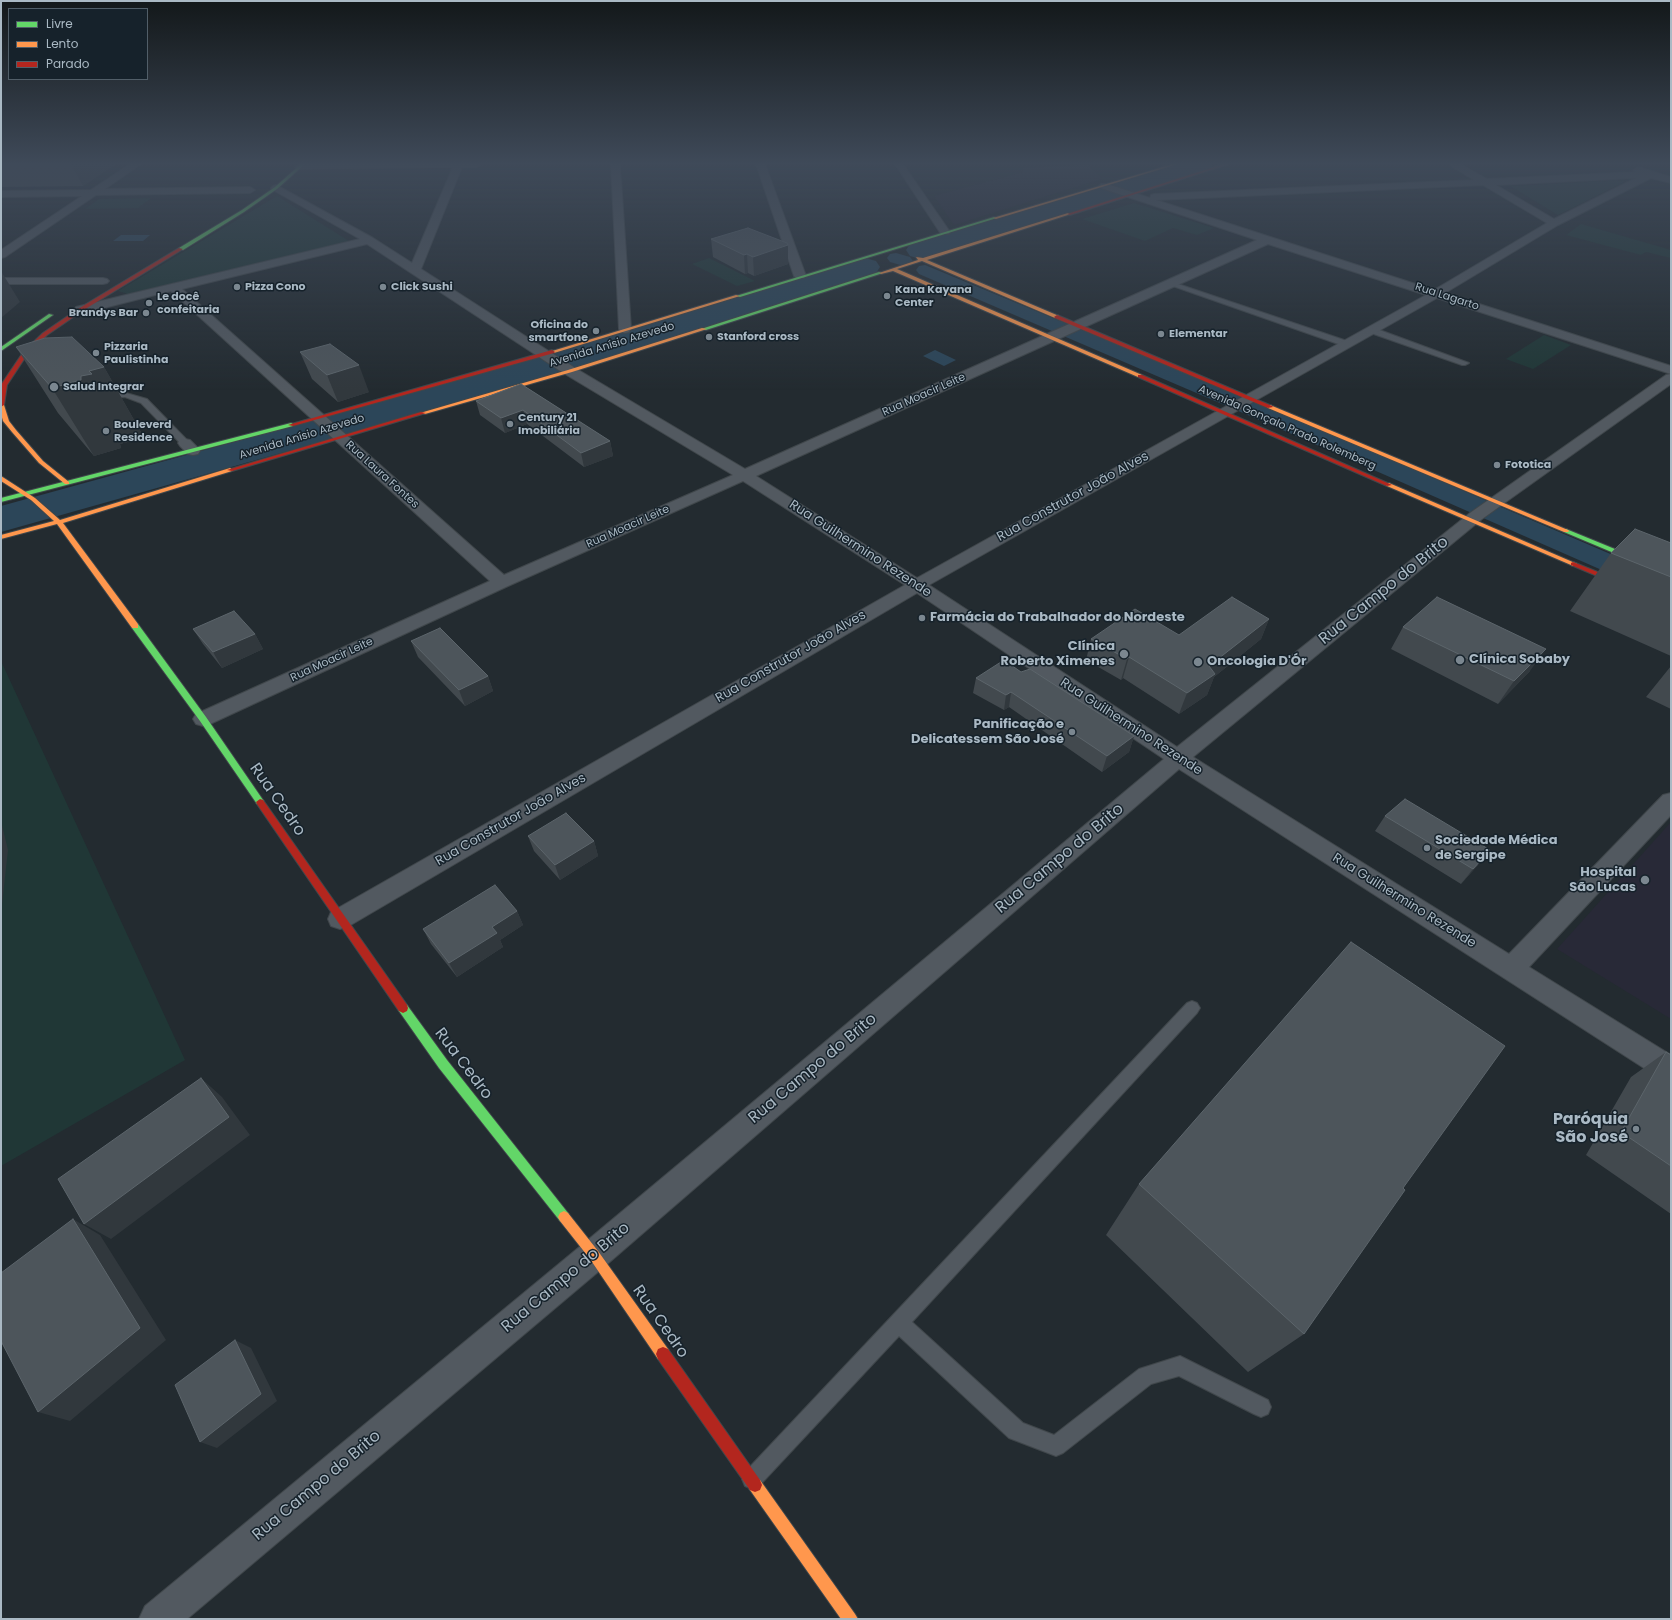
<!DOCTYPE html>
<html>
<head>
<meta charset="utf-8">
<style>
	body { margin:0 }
	#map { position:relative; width:1672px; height:1620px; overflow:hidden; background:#232b30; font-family:Poppins,sans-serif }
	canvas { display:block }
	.frame { position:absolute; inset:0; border:2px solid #aab9c4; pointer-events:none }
	.legend { position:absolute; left:8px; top:8px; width:140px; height:72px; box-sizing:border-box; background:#16222b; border:1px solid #515e68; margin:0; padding:5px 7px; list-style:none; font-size:12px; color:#aab9c4 }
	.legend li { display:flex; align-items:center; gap:8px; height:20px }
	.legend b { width:20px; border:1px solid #515e68 }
</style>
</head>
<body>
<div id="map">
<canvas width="1672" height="1620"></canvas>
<div class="frame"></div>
<ul class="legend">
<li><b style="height:5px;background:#63d668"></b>Livre</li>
<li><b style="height:5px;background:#ff974d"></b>Lento</li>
<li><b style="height:5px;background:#b3261e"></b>Parado</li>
</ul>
</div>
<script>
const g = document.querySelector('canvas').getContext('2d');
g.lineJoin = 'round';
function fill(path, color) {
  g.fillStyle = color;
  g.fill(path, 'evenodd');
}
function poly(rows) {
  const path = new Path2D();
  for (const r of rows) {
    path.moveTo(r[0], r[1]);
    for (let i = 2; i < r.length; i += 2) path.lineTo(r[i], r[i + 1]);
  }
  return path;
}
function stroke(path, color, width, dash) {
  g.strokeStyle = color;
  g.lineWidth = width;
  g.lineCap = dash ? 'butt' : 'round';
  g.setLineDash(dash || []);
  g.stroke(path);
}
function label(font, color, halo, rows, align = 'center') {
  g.font = font + ' Poppins,sans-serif';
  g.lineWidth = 3;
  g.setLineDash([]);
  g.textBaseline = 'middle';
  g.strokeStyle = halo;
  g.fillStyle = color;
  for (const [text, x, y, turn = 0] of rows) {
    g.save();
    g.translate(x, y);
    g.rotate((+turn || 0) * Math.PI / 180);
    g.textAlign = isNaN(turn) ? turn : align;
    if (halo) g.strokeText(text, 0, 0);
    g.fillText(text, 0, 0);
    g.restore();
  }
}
fill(poly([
	[1088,165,1102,179,954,225,934,196,1023,172,1023,168],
	[1671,822,1671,1019,1557,949]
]), '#282937');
fill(poly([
	[1628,180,1558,215,1510,186],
	[277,196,349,241,128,294,118,291],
	[151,198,138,208,85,209,99,199],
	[1134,203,1214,228,1197,235,1173,228,1145,241,1082,219],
	[1581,224,1671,250,1671,258,1646,252,1641,255,1566,235],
	[709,258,755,281,737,286,692,264],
	[1544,335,1571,345,1533,369,1506,359],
	[1,661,185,1060,1,1166]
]), '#203736');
fill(poly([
	[121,235,150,235,143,241,113,241],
	[935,350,956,360,944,366,923,356]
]), '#2c4659');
fill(poly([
	[896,253,910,257,913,261,910,265,904,266,890,262,887,258,890,254,896,253],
	[925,265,1294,418,1671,580,1671,598,1661,596,1278,428,919,274,916,270,919,266,925,265]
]), '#2c4659');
fill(poly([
	[1177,164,1213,164,1210,169,930,256,920,259,910,256,906,250,910,244,1177,164],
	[865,258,876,261,880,267,876,273,671,339,405,418,1,532,1,506,379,402,647,325,865,258]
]), '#2c4659');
const lane = poly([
	[1172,282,1350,342,1351,344,1350,346,1344,346,1170,285,1169,284,1172,282],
	[1368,328,1374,328,1469,363,1465,365,1462,365,1368,332,1368,328],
	[126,393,147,399,188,441,189,443,188,445,182,445,141,403,125,397,104,398,100,396,104,394,126,393],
	[1192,1001,1197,1003,1200,1008,1197,1013,912,1322,1023,1423,1054,1435,1139,1369,1180,1356,1268,1400,1271,1407,1268,1414,1261,1417,1254,1414,1179,1376,1151,1384,1063,1453,1056,1456,1009,1438,899,1336,759,1486,752,1489,745,1486,742,1479,745,1472,1187,1003,1192,1001]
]);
const street = poly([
	[130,164,141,164,105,189,250,187,255,190,250,193,96,195,5,257,1,258,1,250,82,196,1,197,1,191,91,190,130,164],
	[300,164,480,164,479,166,476,167,462,167,421,269,575,368,745,469,1257,240,1101,188,1099,186,1101,184,1107,184,1150,198,1151,195,1154,194,1474,180,1451,166,1450,164,1460,164,1487,179,1636,172,1633,170,1638,167,1671,177,1671,183,1651,178,1558,225,1445,293,1671,366,1671,384,1482,519,1193,757,1509,954,1663,795,1671,793,1671,815,1529,967,1671,1055,1671,1083,1661,1079,1179,769,605,1266,187,1619,139,1619,145,1606,583,1244,1164,759,917,593,349,926,340,929,331,926,328,919,331,912,905,585,743,481,508,586,210,724,203,726,196,724,193,719,196,714,490,581,171,291,80,314,76,313,74,310,76,307,80,306,360,239,273,190,271,188,273,186,276,185,373,238,412,263,453,167,297,169,295,167,300,164],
	[1636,178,1554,219,1496,185,1636,178],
	[1483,185,1547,223,1434,290,1156,200,1483,185],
	[367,244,565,374,733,475,504,575,182,289,367,244],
	[1268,244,1426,295,917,578,756,476,1268,244],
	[1437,298,1671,374,1666,375,1470,513,1177,747,929,585,1437,298],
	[611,164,620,164,631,329,629,332,625,333,621,332,619,329,611,164],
	[756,164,765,164,806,276,804,278,796,278,794,276,756,164],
	[895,164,903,164,950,232,949,234,941,234,895,164],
	[1,278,103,278,107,279,109,281,107,283,103,284,1,284,1,278],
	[185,439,190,440,198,448,200,451,198,454,193,455,188,454,180,446,178,443,180,440,185,439]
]);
const fast = poly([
	[301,164,305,164,277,189,244,212,183,250,179,250,179,248,242,210,275,187,301,164],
	[994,217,997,218,740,297,736,296,994,217],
	[879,272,883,273,706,330,701,329,879,272],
	[49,314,53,315,1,351,1,347,49,314],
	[291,423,293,424,293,426,1,502,1,498,291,423],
	[1566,529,1671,572,1671,577,1564,532,1564,530,1566,529],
	[132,624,138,624,206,717,263,800,264,802,263,804,257,804,200,721,132,628,132,624],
	[403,1003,407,1005,447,1060,568,1213,570,1217,568,1221,564,1223,560,1221,439,1068,399,1011,398,1008,399,1005,403,1003]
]);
const slow = poly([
	[1173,164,1178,164,996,219,993,218,1173,164],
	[1068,213,1071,214,927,260,1059,316,1059,318,1055,318,922,261,897,269,1142,375,1142,377,1138,377,893,271,881,274,879,273,918,260,916,257,923,258,1068,213],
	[736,295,740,296,554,353,549,352,736,295],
	[702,328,707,329,572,372,425,414,420,413,568,370,702,328],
	[1,403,4,405,9,421,16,430,43,461,69,482,69,484,65,484,39,463,12,432,3,421,1,414,1,403],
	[1270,405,1568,530,1569,531,1568,532,1564,532,1268,408,1267,407,1270,405],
	[230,468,233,470,232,471,63,523,138,624,138,628,132,628,57,524,1,539,1,535,54,521,31,500,1,481,1,476,35,498,60,520,230,468],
	[1389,483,1575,563,1577,564,1573,566,1571,565,1387,486,1386,485,1389,483],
	[564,1211,568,1213,598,1251,668,1349,670,1354,668,1359,663,1361,658,1359,590,1259,560,1221,558,1217,560,1213,564,1211],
	[755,1478,760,1480,855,1614,858,1619,841,1619,750,1490,748,1485,750,1480,755,1478]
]);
const jam = poly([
	[1224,164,1229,164,1070,215,1067,214,1224,164],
	[179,248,183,249,82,311,47,335,28,353,7,385,4,405,1,407,1,385,24,351,43,333,78,309,179,248],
	[1057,315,1272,406,1273,407,1268,408,1055,318,1054,317,1057,315],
	[552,350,555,352,554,353,293,426,288,425,552,350],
	[1138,375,1142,375,1392,485,1387,486,1138,377,1138,375],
	[421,412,426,413,232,471,227,470,421,412],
	[1573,562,1671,602,1671,607,1571,565,1571,563,1573,562],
	[260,799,263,800,407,1005,408,1008,407,1011,403,1013,399,1011,257,804,256,802,260,799],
	[663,1347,668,1349,760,1480,762,1485,760,1490,755,1492,750,1490,658,1359,656,1354,658,1349,663,1347]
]);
stroke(lane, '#40474b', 2);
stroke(street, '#40474b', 2);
stroke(fast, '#40474b', 2);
stroke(slow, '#40474b', 2);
stroke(jam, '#40474b', 2);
fill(lane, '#525960');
fill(street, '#525960');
fill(fast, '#63d668');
fill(slow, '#ff974d');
fill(jam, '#b3261e');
fill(poly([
	[1,164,116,164,83,186,1,187],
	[711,239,788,264,754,276,748,273,745,274,713,257],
	[16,347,104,367,142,434,129,437,131,441,120,444,121,448,94,456,58,413],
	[300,352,369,392,338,402,312,379],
	[521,384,610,441,613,456,584,467,527,424,505,433,480,415,476,401],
	[1671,543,1671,656,1570,611,1611,553],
	[1269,619,1261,639,1214,677,1207,695,1179,714,1123,678,1121,680,1086,660,1091,639,1179,635],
	[1403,627,1530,671,1498,704,1391,649],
	[193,629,255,634,263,649,222,668,203,644],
	[411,641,488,676,493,691,465,706,418,657],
	[1671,666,1671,709,1646,697],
	[1021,672,1134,736,1129,752,1102,772,1009,707,1004,710,973,693,976,678],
	[1385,816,1478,865,1461,884,1375,831],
	[528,836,594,841,598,856,560,880,534,851],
	[517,911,523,925,500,940,503,947,457,977,431,944,423,929],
	[1666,1052,1671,1055,1671,1214,1586,1155,1631,1077],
	[1139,1184,1403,1188,1304,1334,1248,1372,1106,1235]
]), '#42494e');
fill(poly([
	[71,164,116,164,83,186],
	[788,245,788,264,754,276,753,257],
	[747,254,748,273,745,274,744,255],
	[1,271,20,302,1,318],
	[359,365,369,392,338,402,327,375],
	[104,367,142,434,129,437,131,441,120,444,121,448,94,456,52,388,81,376,89,371],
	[523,410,527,424,505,433,501,418],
	[610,441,613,456,584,467,581,453],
	[1269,619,1261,639,1214,677,1207,695,1179,714,1187,693,1209,666],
	[255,634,263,649,222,668,213,652],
	[1546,649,1530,671,1498,704,1514,681],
	[1129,657,1123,678,1121,680,1127,659],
	[488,676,493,691,465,706,459,690],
	[1011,692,1009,707,1004,710,1006,695],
	[1134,736,1129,752,1102,772,1107,756],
	[1,821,8,850,1,914],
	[594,841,598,856,560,880,555,865],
	[1490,850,1478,865,1461,884,1473,869],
	[517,911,523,925,500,940,503,947,457,977,449,963,492,927],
	[201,1078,222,1097,250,1135,111,1239,84,1224],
	[73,1219,100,1235,166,1340,70,1421,38,1412],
	[235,1340,251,1348,277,1401,217,1448,200,1442]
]), '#31383d');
const building = poly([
	[748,228,787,243,788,245,753,257,747,254,744,255,711,239,748,228],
	[72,337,104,367,89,371,92,374,81,376,81,380,52,388,16,347,45,338,72,337],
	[330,344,359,365,327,375,300,352,330,344],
	[521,384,610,441,581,453,523,410,501,418,476,401,521,384],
	[1635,529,1671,543,1671,577,1611,553,1635,529],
	[1232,597,1269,619,1209,666,1215,674,1187,693,1129,657,1127,659,1091,639,1135,609,1179,635,1232,597],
	[1437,597,1546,649,1514,681,1403,627,1437,597],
	[234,611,255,634,213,652,193,629,234,611],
	[440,628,488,676,459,690,411,641,440,628],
	[1004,660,1021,672,1030,669,1134,736,1107,756,1011,692,1006,695,976,678,1004,660],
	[1405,799,1490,850,1473,869,1385,816,1405,799],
	[566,813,594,841,555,865,528,836,566,813],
	[495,885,517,911,492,927,497,933,449,963,423,929,495,885],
	[1351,942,1505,1046,1403,1188,1405,1190,1304,1334,1139,1184,1351,942],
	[1666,1052,1671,1055,1671,1166,1621,1132,1666,1052],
	[201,1078,229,1117,84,1224,58,1179,201,1078],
	[73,1219,140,1328,38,1412,1,1341,1,1273,73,1219],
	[235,1340,261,1394,200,1442,175,1385,235,1340]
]);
fill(building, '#4d555b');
stroke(building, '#5c656b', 1);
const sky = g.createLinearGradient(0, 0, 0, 390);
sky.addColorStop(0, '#13181a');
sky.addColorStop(0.42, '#3f4a59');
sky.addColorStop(1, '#3f4a5900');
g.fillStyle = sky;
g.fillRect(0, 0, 1672, 390);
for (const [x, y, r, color] of [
	[237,287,4,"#7b8790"],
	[383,287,4,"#7b8790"],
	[887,296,4,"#7b8790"],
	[149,303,4,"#7b8790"],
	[146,313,4,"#7b8790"],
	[596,331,4,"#7b8790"],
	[1161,334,4,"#7b8790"],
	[709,337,4,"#7b8790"],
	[96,353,4,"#7b8790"],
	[54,387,5,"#7b8790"],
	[510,424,4,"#7b8790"],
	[106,431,4,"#7b8790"],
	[1497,465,4,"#7b8790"],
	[922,618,4,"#7b8790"],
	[1124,654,5,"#7b8790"],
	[1460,660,5,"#7b8790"],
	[1198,662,5,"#7b8790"],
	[1072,732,4,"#7b8790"],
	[1427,848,4,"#7b8790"],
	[1645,880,5,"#7b8790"],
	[1636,1129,4,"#7b8790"]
]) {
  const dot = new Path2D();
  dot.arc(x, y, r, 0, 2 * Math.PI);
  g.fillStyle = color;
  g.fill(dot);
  stroke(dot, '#16222b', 1.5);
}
label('bold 11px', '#aab9c4', '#16222b', [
	["Pizza Cono",245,287],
	["Click Sushi",391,287],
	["Kana Kayana",895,290],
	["Center",895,303],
	["Le docê",157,297],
	["confeitaria",157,310],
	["Brandys Bar",138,313,"right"],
	["Oficina do",588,325,"right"],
	["smartfone",588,338,"right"],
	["Elementar",1169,334],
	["Stanford cross",717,337],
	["Pizzaria",104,347],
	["Paulistinha",104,360],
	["Salud Integrar",63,387],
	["Century 21",518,418],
	["Imobiliária",518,431],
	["Bouleverd",114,425],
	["Residence",114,438],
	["Fototica",1505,465]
], 'left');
label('11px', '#aab9c4', '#16222b', [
	["Rua Lagarto",1447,297,18],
	["Avenida Anísio Azevedo",612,345,-17],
	["Rua Moacir Leite",924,395,-24],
	["Avenida Gonçalo Prado Rolemberg",1287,428,24],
	["Avenida Anísio Azevedo",302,437,-17],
	["Rua Laura Fontes",382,475,42],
	["Rua Moacir Leite",628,527,-24],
	["Rua Moacir Leite",332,660,-25]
]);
label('13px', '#aab9c4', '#16222b', [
	["Rua Construtor João Alves",1073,497,-29],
	["Rua Guilhermino Rezende",860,549,33],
	["Rua Construtor João Alves",791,657,-30],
	["Rua Guilhermino Rezende",1131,727,33],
	["Rua Construtor João Alves",511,820,-30],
	["Rua Guilhermino Rezende",1404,901,32]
]);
label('bold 13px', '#aab9c4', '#16222b', [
	["Farmácia do Trabalhador do Nordeste",930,618],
	["Clínica",1115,647,"right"],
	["Roberto Ximenes",1115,662,"right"],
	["Clínica Sobaby",1469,660],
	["Oncologia D'Ór",1207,662],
	["Panificação e",1064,725,"right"],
	["Delicatessem São José",1064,740,"right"],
	["Sociedade Médica",1435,841],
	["de Sergipe",1435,856],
	["Hospital",1636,873,"right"],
	["São Lucas",1636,888,"right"]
], 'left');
label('16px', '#aab9c4', '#16222b', [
	["Rua Campo do Brito",1384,591,-39],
	["Rua Cedro",277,800,55],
	["Rua Campo do Brito",1060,859,-40],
	["Rua Cedro",463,1064,53],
	["Rua Campo do Brito",813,1069,-40],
	["Rua Campo do Brito",566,1278,-40],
	["Rua Cedro",660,1322,55],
	["Rua Campo do Brito",317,1486,-40]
]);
label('bold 16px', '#aab9c4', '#16222b', [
	["Paróquia",1628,1120],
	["São José",1628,1138]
], 'right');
</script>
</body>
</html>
